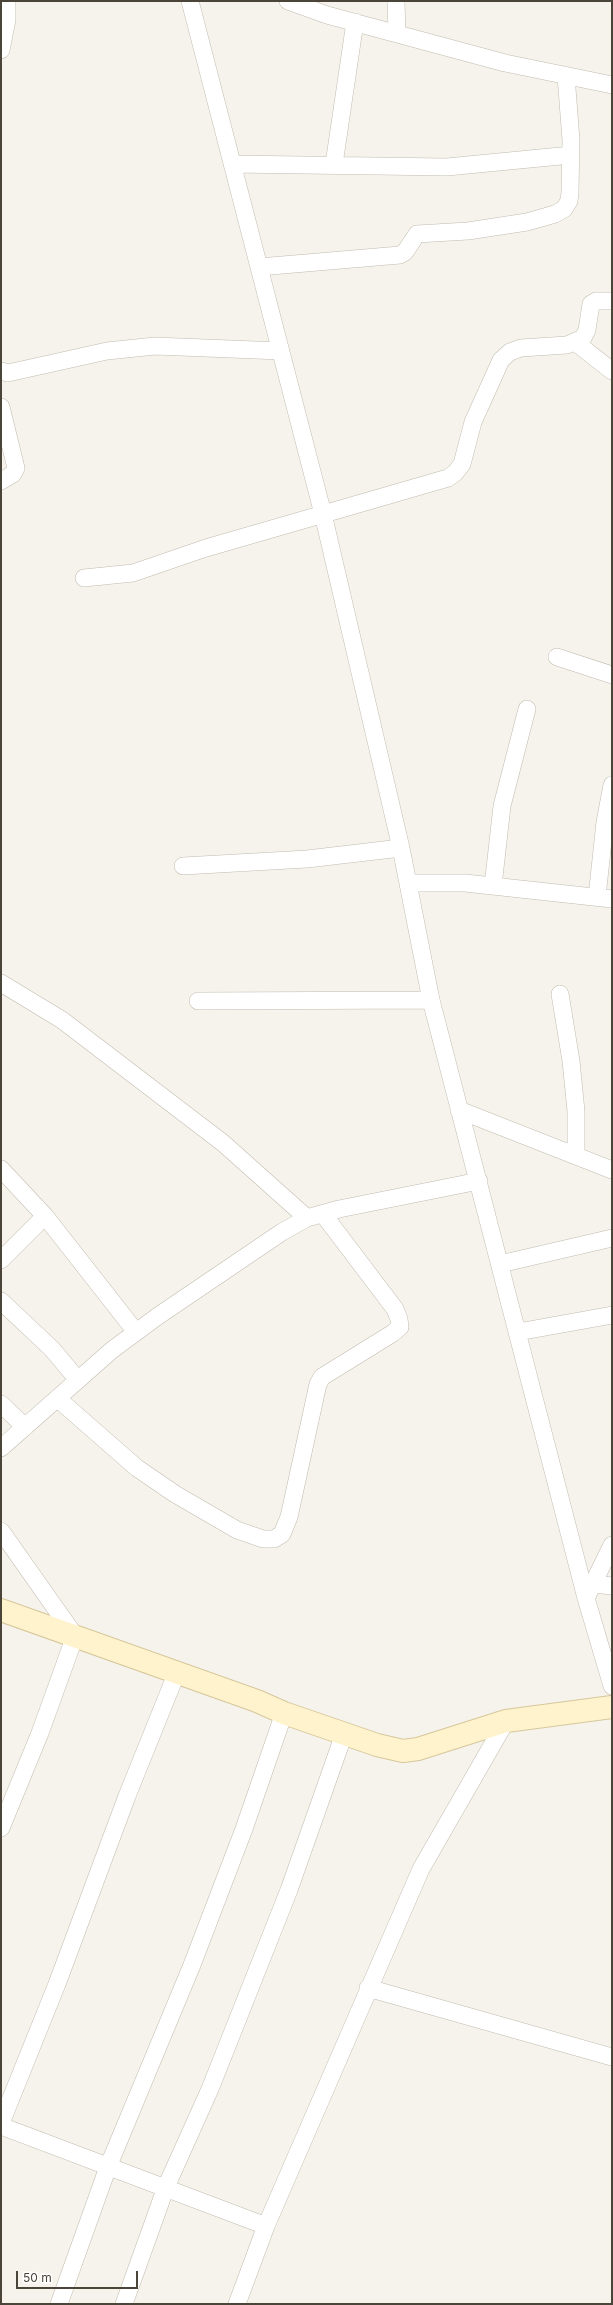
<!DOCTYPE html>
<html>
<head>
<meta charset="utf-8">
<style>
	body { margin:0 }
	#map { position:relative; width:613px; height:2305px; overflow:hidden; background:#f6f3ec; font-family:Inter,sans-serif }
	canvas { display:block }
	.frame { position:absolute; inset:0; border:2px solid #4b4439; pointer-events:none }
	.scale { position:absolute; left:16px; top:2271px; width:122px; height:18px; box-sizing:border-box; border:2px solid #4b4439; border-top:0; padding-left:5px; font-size:12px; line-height:14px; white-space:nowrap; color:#4b4439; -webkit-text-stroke:3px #fff; paint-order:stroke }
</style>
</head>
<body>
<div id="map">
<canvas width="613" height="2305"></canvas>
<div class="frame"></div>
<div class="scale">50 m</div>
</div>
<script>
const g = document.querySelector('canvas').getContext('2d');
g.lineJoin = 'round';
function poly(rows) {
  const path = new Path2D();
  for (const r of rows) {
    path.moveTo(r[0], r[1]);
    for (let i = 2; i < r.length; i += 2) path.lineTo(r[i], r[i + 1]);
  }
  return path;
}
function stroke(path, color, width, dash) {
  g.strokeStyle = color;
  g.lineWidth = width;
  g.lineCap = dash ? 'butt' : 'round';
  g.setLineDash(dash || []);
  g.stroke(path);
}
const street = poly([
	[190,1,323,514,401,848,431,1000,586,1598,612,1686],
	[288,1,327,15,505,63,612,85],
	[396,1,397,34],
	[1,50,7,20,7,1],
	[232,164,447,167,571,155],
	[334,164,355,22],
	[259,267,400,255,405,252,417,234,468,231,527,222,555,214,564,209,569,201,570,192,571,140,566,76],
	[575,342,612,371],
	[1,371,8,373,107,351,155,346,281,351],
	[1,407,16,468,13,474,1,481],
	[84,578,133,573,206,548,448,478,455,473,462,464,473,422,501,360,510,352,521,348,567,345,583,338,587,330,591,304,596,301,612,301],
	[557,657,612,675],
	[183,866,307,859,401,848],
	[408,883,465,883,612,899],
	[493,886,502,806,527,709],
	[597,897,605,822,612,785],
	[1,983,62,1020,223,1143,307,1218],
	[560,994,571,1061,576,1111,576,1155],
	[198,1001,431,1000],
	[459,1110,612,1170],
	[1,1169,45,1216,136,1332],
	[1,1260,45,1216],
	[500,1264,612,1238],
	[1,1301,52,1349,78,1380],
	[518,1332,612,1315],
	[58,1399,137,1468,175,1494,237,1530,263,1539,274,1539,282,1534,289,1517,318,1384,322,1377,393,1333,400,1327,399,1319,395,1309,323,1214],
	[1,1404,25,1427],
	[1,1448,112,1350,158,1316,282,1232,307,1218,339,1209,479,1181],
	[1,1531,75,1636,40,1733,1,1828],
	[593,1584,612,1586],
	[586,1598,612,1545],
	[368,1988,612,2057],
	[1,2123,57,1984,127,1796,177,1672],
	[1,2126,266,2226],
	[59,2304,108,2167,192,1965,244,1829,284,1713],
	[124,2304,166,2187,210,2089,289,1890,344,1734],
	[237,2304,266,2226,421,1869,506,1721]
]);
const secondary = poly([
	[1,1610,257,1701,284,1713,377,1745,403,1751,418,1749,506,1721,612,1707]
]);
stroke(street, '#c2bbae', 18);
stroke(secondary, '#d6c79b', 24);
stroke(street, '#fff', 17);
stroke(secondary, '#fff3cd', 22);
</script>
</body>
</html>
